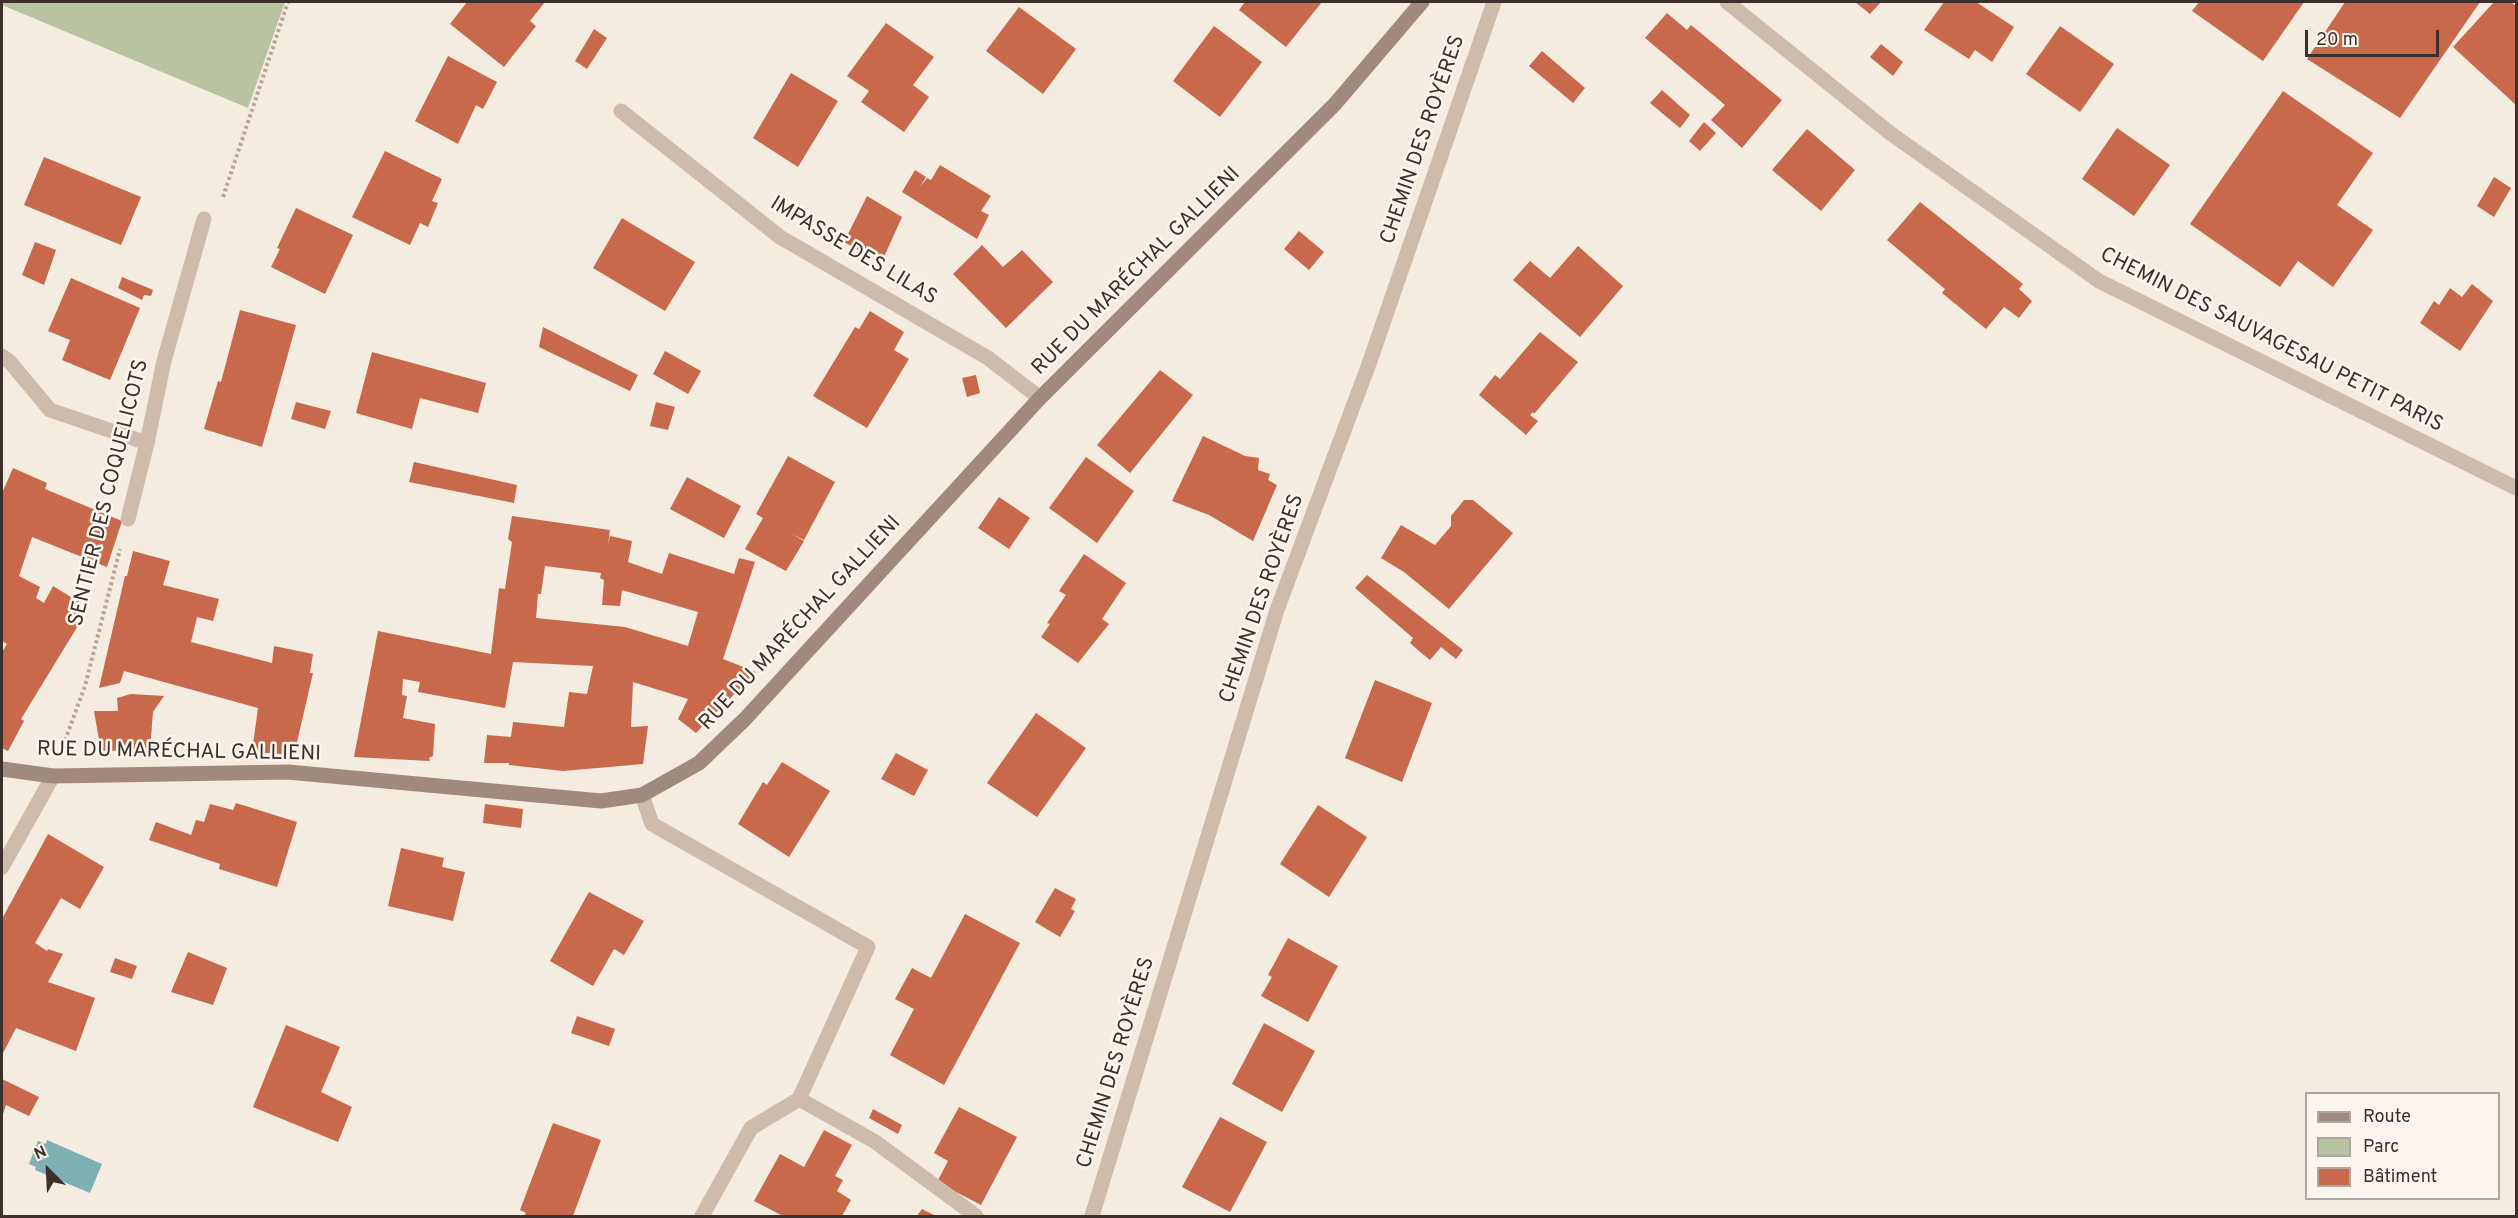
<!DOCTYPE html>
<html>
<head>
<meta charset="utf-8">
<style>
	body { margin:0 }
	#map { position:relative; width:2518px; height:1218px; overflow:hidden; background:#f4ebe1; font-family:Overpass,sans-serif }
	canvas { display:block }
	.frame { position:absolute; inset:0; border:3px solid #3b302b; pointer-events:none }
	.legend { position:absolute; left:2305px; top:1092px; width:195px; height:108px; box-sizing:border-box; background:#fbf5ee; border:2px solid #aea6a0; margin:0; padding:8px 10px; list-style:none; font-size:18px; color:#3b302b }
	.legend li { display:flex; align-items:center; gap:12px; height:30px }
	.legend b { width:30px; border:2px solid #aea6a0 }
	.north { position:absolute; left:18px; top:1140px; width:60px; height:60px; -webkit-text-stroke:4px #fbf5ee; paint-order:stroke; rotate:336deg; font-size:16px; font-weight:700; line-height:24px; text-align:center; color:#3b302b }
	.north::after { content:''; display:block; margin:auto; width:21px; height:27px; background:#3b302b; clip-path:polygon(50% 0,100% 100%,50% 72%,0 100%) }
	.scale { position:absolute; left:2305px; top:30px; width:134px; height:27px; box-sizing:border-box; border:3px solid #3b302b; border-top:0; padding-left:8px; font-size:18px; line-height:21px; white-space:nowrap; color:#3b302b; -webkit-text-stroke:4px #fbf5ee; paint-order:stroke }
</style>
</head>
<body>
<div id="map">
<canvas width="2518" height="1218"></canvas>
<div class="frame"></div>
<ul class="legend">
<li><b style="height:8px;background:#a18a7d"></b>Route</li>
<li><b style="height:16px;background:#b8c4a0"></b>Parc</li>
<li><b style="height:16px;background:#c8694b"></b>Bâtiment</li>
</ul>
<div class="north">N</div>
<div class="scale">20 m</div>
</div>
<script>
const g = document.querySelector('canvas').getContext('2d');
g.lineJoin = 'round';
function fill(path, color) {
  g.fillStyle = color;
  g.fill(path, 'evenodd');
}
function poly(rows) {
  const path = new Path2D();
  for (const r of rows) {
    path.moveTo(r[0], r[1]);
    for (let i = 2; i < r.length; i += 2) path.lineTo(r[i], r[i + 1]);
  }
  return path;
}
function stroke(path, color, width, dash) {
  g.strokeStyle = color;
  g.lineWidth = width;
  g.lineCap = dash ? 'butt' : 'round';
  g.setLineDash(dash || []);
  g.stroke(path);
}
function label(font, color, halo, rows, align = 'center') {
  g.font = font + ' Overpass,sans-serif';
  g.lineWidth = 5;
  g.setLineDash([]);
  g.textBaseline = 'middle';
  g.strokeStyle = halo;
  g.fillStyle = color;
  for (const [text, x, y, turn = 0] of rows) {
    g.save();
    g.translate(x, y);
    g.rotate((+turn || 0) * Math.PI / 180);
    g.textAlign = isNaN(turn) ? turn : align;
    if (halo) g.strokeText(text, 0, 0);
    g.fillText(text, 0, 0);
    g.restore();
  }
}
fill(poly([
	[2,2,285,2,248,108,2,5]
]), '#b8c4a0');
fill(poly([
	[47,1140,102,1164,90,1193,35,1170,36,1167,29,1164,38,1141,46,1144]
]), '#7fb0b2');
fill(poly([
	[467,2,545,2,530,21,536,26,504,67,450,24],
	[1245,2,1322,2,1286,47,1239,10],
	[1855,2,1881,2,1870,14],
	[1944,2,1976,2,2014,27,1992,62,1975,50,1969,59,1924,30],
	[2199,2,2304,2,2263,61,2192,11],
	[2345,2,2480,2,2400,118,2307,59],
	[2494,2,2511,2,2516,6,2516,105,2453,47],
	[1019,7,1076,49,1043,94,986,51],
	[1667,13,1687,30,1691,25,1782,100,1742,148,1711,120,1725,105,1645,38],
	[886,23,934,57,913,85,929,97,904,132,861,102,869,91,847,76],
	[1214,26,1262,62,1220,117,1173,81],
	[2060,26,2114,64,2080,112,2026,74],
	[594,29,607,38,587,69,575,61],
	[1881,44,1903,62,1893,76,1870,57],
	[1542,51,1585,88,1573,103,1529,66],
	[448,56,497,82,483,109,476,105,458,144,415,121],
	[791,73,838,101,798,167,753,138],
	[1662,90,1690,115,1680,128,1650,103],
	[2283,91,2373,153,2337,205,2373,230,2333,287,2298,261,2280,287,2190,224],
	[1704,122,1716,133,1700,151,1689,141],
	[2117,128,2170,165,2134,216,2082,179],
	[1807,129,1855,170,1821,211,1772,170],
	[385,151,442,179,432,201,438,203,428,227,420,223,410,245,352,217],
	[44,157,141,197,121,245,24,205],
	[940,165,991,196,981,211,989,215,977,239,902,192,915,170,926,177,920,187,927,178,931,180],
	[2494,177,2511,188,2494,217,2477,206],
	[867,196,902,217,883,259,862,252,844,242],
	[1920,202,2023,284,2019,289,2032,301,2019,318,2004,307,1986,329,1942,293,1945,289,1887,240],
	[296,208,353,235,325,294,271,267,280,249,277,248],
	[622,218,695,262,665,311,593,268],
	[1299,231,1324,252,1309,270,1284,249],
	[35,242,56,250,44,285,22,275],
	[982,245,1003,267,1022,250,1053,282,1006,328,953,274],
	[1578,246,1623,286,1580,337,1513,280,1530,261,1550,278],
	[122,277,153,290,151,296,144,295,142,300,118,288],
	[71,278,140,308,110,380,62,360,70,340,48,331],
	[2472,284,2493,301,2460,351,2420,323,2434,301,2439,305,2450,288,2462,297],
	[240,310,296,325,262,447,204,429,218,381,221,382],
	[870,311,904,332,894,350,909,359,867,428,813,396,855,327,859,329],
	[543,327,638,375,630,391,539,347],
	[1540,332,1578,362,1534,414,1533,412,1530,415,1538,421,1526,435,1479,395,1495,375,1500,379],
	[665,351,701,371,688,394,653,374],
	[372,352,486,383,478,413,420,398,412,429,356,413],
	[1160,370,1193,395,1130,473,1097,445],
	[976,375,980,393,967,397,962,378],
	[296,402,331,411,325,429,291,419],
	[656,402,675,407,668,430,650,426],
	[1203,436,1245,456,1259,458,1258,470,1270,474,1268,480,1277,485,1253,541,1209,515,1172,501],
	[788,456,835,482,804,540,792,534,804,541,786,571,745,549,763,518,756,514],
	[1086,457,1134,491,1097,543,1049,508],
	[414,462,517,485,514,503,409,482],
	[13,468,47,483,45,489,122,521,107,567,32,537,19,576,40,587,36,598,44,603,53,586,84,605,76,622,79,624,21,719,24,721,8,751,2,748,2,652,7,644,2,641,2,493],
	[687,477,741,506,724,538,670,509],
	[999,497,1030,518,1009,549,978,528],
	[1464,500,1473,500,1513,533,1449,609,1404,572,1381,558,1401,525,1435,545,1451,526,1451,516],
	[512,516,610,530,608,545,610,536,632,541,628,562,662,574,669,553,734,574,739,558,755,562,723,659,756,672,696,733,678,719,688,699,633,682,631,727,648,726,643,764,563,771,509,765,509,763,484,763,487,735,511,737,513,722,564,727,569,692,587,694,593,666,513,662,505,708,418,692,420,682,403,679,402,695,407,696,403,718,435,724,433,756,429,758,430,761,354,757,378,631,491,654,499,588,505,589,512,542,508,539],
	[545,566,601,573,600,578,604,580,602,605,620,606,622,590,698,612,688,646,625,627,536,618,538,594,541,594],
	[133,551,170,561,163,585,219,599,213,621,197,617,191,642,272,663,274,646,313,654,310,673,313,673,294,755,252,752,258,708,124,671,120,683,99,688,125,576,127,576],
	[1084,554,1126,583,1102,619,1109,624,1078,663,1041,637,1050,624,1047,623,1066,595,1059,591],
	[1367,575,1463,650,1456,659,1441,647,1430,660,1419,651,1410,643,1413,638,1355,588],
	[1375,680,1432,703,1402,782,1345,758],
	[131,694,164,696,153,712,150,750,101,751,94,711,118,711,117,698],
	[1036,713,1086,748,1037,817,987,783],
	[896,753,928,770,914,796,881,779],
	[782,762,830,791,789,857,738,824,763,782,767,785],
	[236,803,297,822,277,887,219,869,220,864,149,840,156,822,191,835,196,820,204,822,210,804,233,810],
	[485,804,523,809,521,828,483,823],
	[1318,805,1367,837,1329,897,1280,864],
	[48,834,104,867,80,909,61,898,35,943,47,951,48,949,63,954,48,982,95,998,76,1051,16,1028,2,1055,2,919],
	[401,848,444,858,442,867,465,872,453,921,388,906],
	[1055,888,1076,899,1071,909,1075,911,1060,937,1035,922],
	[589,892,644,921,624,955,614,949,593,986,550,961],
	[965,914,1020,943,944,1085,890,1055,914,1009,895,999,912,968,931,978],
	[1288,938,1338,966,1308,1022,1261,996,1272,977,1268,975],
	[188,952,227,968,213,1005,171,992],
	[115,958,137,966,132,979,110,972],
	[577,1016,615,1029,609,1046,571,1033],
	[1264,1023,1315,1051,1282,1112,1232,1084],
	[286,1025,340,1047,321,1092,352,1107,338,1142,253,1107],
	[2,1079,39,1097,29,1116,6,1105,2,1117],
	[959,1107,1017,1137,981,1205,937,1182,948,1161,934,1153],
	[873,1109,902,1125,898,1134,869,1118],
	[1220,1117,1267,1142,1230,1212,1182,1187],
	[553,1123,601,1140,573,1216,524,1216,526,1213,520,1210],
	[824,1130,852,1145,835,1176,843,1180,837,1191,851,1200,842,1216,783,1216,754,1201,780,1154,804,1167],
	[922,1209,936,1216,917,1216]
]), '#c8694b');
stroke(poly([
	[223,197,288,2],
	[63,746,85,686,120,549]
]), '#b9a596', 4, [3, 3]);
stroke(poly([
	[128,519,147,443,164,361,204,219]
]), '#cdbbac', 15);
stroke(poly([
	[1727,2,1890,133,2099,281,2516,488],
	[621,111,780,237,988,358,1040,398],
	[2,356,10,362,50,410,147,443],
	[642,795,652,824,868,947,799,1099,874,1141,976,1216],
	[2,867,53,776],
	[702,1216,751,1128,799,1099],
	[1092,1216,1277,610,1370,361,1494,2]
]), '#cdbbac', 15);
stroke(poly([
	[2,769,53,776,288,772,601,801,642,795,699,763,745,719,1040,398,1335,104,1422,2]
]), '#a18a7d', 15);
label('21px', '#3b302b', '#fbf5ee', [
	["CHEMIN DES ROYÈRES",1424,140,-71],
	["IMPASSE DES LILAS",853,252,31],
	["RUE DU MARÉCHAL GALLIENI",1137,272,-45],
	["CHEMIN DES SAUVAGESAU PETIT PARIS",2271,341,27],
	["SENTIER DES COQUELICOTS",110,493,-76],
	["CHEMIN DES ROYÈRES",1263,599,-71],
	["RUE DU MARÉCHAL GALLIENI",801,624,-47],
	["RUE DU MARÉCHAL GALLIENI",179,753,1],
	["CHEMIN DES ROYÈRES",1117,1063,-73]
]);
</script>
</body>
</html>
